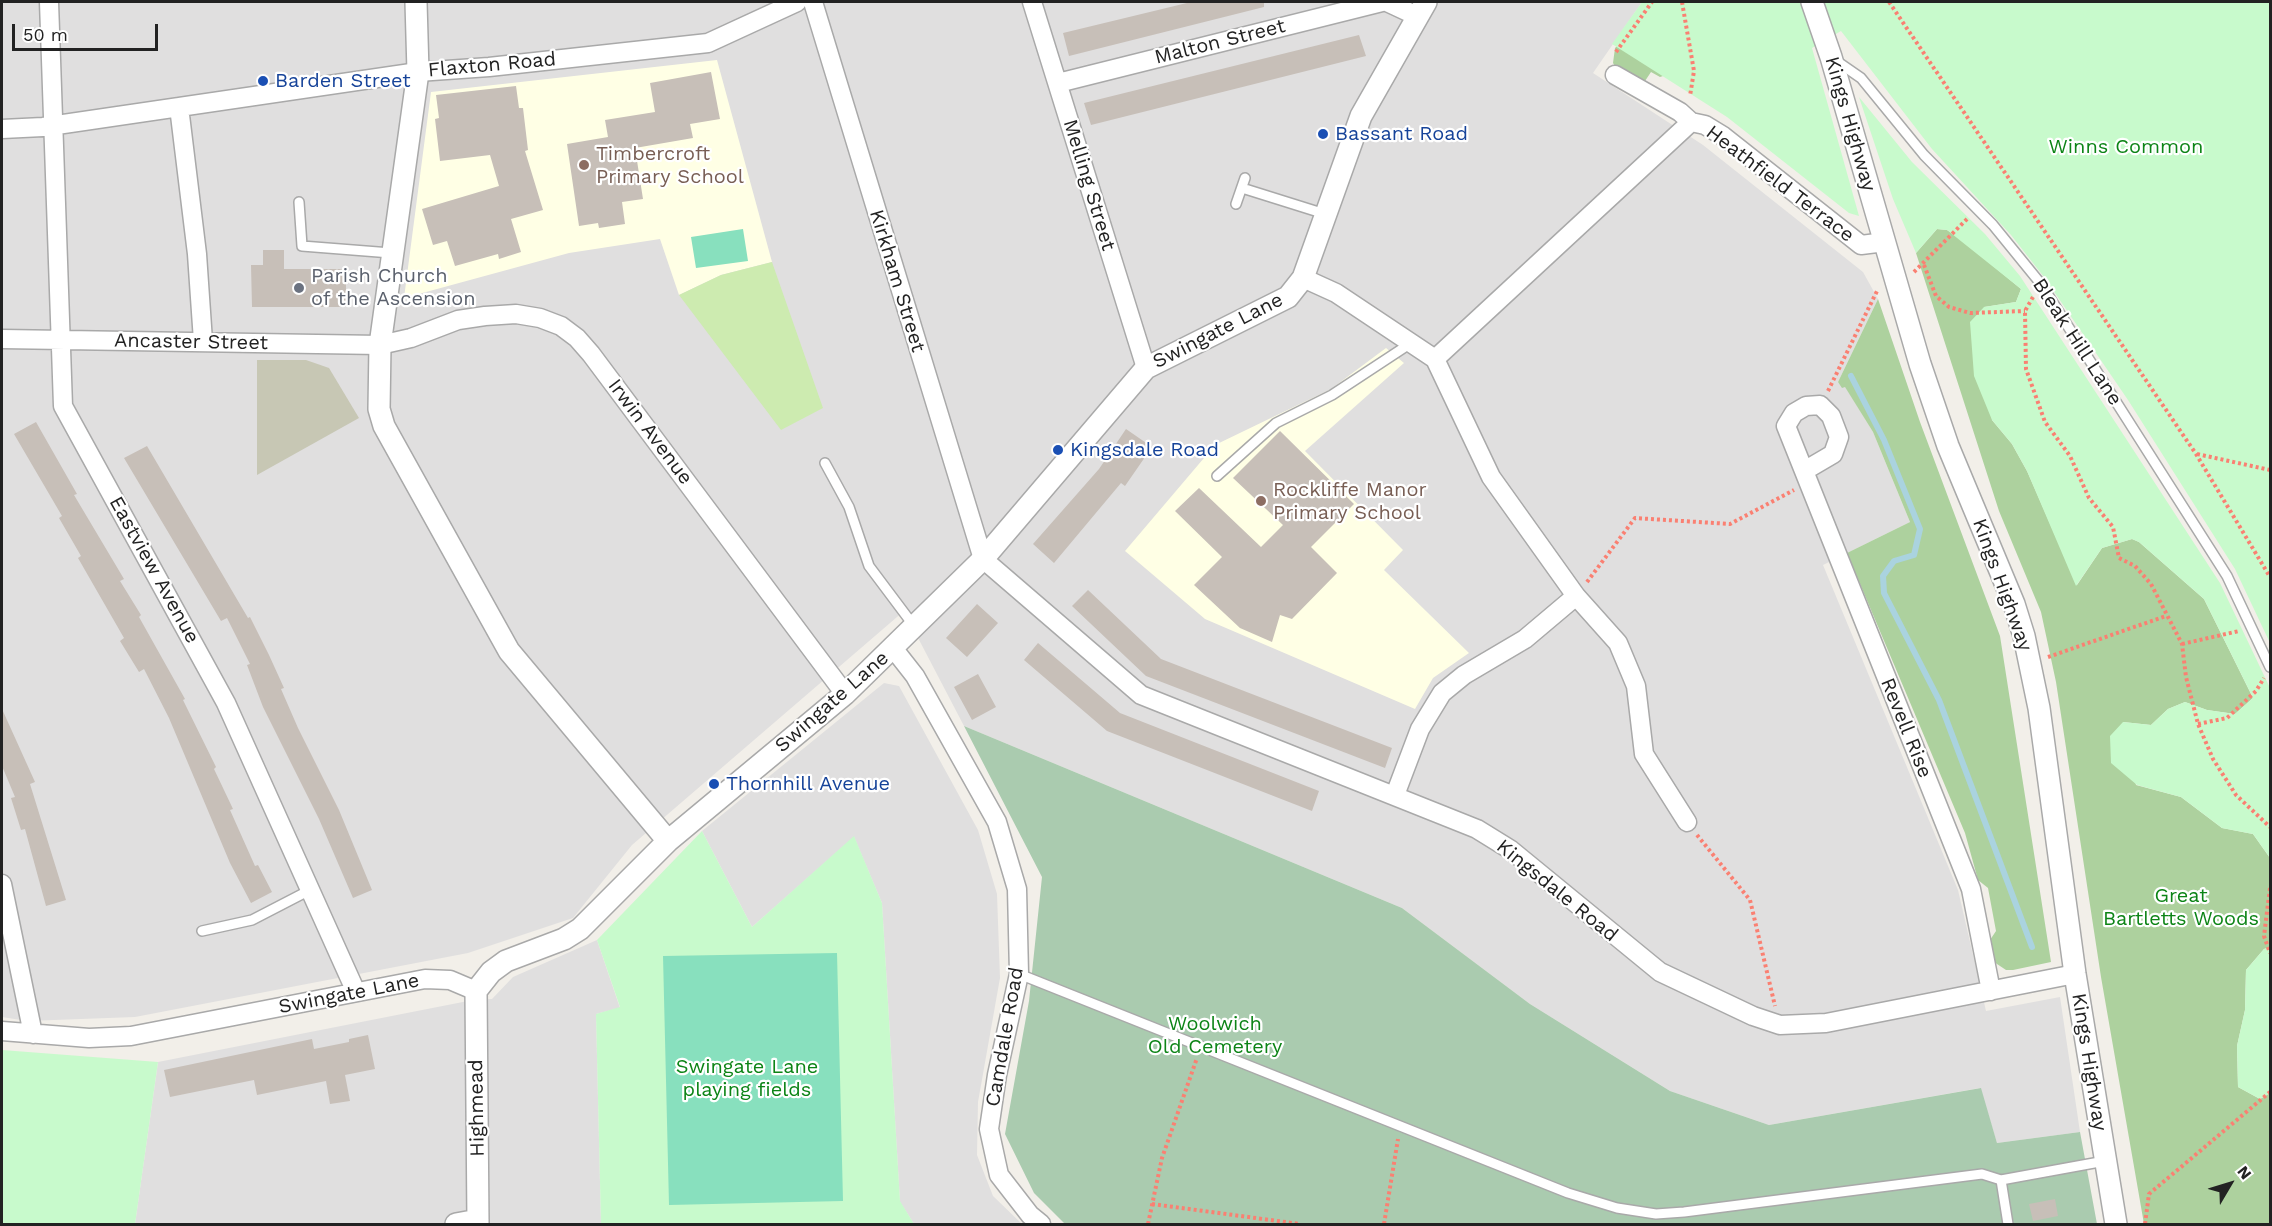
<!DOCTYPE html>
<html>
<head>
<meta charset="utf-8">
<style>
	body { margin:0 }
	#map { position:relative; width:2272px; height:1226px; overflow:hidden; background:#f2efe9; font-family:"Work Sans",sans-serif }
	canvas { display:block }
	.frame { position:absolute; inset:0; border:3px solid #222; pointer-events:none }
	.north { position:absolute; left:2200px; top:1154px; width:60px; height:60px; -webkit-text-stroke:4px #fff; paint-order:stroke; rotate:52deg; font-size:16px; font-weight:700; line-height:24px; text-align:center; color:#222 }
	.north::after { content:''; display:block; margin:auto; width:21px; height:27px; background:#222; clip-path:polygon(50% 0,100% 100%,50% 72%,0 100%) }
	.scale { position:absolute; left:12px; top:24px; width:146px; height:27px; box-sizing:border-box; border:3px solid #222; border-top:0; padding-left:8px; font-size:18px; line-height:21px; white-space:nowrap; color:#222; -webkit-text-stroke:4px #fff; paint-order:stroke }
</style>
</head>
<body>
<div id="map">
<canvas width="2272" height="1226"></canvas>
<div class="frame"></div>
<div class="north">N</div>
<div class="scale">50 m</div>
</div>
<script>
const g = document.querySelector('canvas').getContext('2d');
g.lineJoin = 'round';
function fill(path, color) {
  g.fillStyle = color;
  g.fill(path, 'evenodd');
}
function poly(rows) {
  const path = new Path2D();
  for (const r of rows) {
    path.moveTo(r[0], r[1]);
    for (let i = 2; i < r.length; i += 2) path.lineTo(r[i], r[i + 1]);
  }
  return path;
}
function stroke(path, color, width, dash) {
  g.strokeStyle = color;
  g.lineWidth = width;
  g.lineCap = dash ? 'butt' : 'round';
  g.setLineDash(dash || []);
  g.stroke(path);
}
function label(font, color, halo, rows, align = 'center') {
  g.font = font + ' "Work Sans",sans-serif';
  g.lineWidth = 4.5;
  g.setLineDash([]);
  g.textBaseline = 'middle';
  g.strokeStyle = halo;
  g.fillStyle = color;
  for (const [text, x, y, turn = 0] of rows) {
    g.save();
    g.translate(x, y);
    g.rotate((+turn || 0) * Math.PI / 180);
    g.textAlign = isNaN(turn) ? turn : align;
    if (halo) g.strokeText(text, 0, 0);
    g.fillText(text, 0, 0);
    g.restore();
  }
}
fill(poly([
	[2,2,1642,2,1593,73,1703,145,1863,272,1878,299,1838,382,1845,386,1873,432,1910,522,1823,565,1958,890,1986,1011,2060,997,2080,1132,1997,1143,1980,1088,1769,1125,1670,1091,1530,1004,1402,908,964,726,904,611,632,845,573,918,468,953,135,1017,27,1021,2,1017],
	[884,683,899,686,978,830,997,894,1000,978,978,1102,977,1155,993,1196,1022,1224,914,1224,900,1202,882,903,854,837,752,927,702,831],
	[597,940,620,1008,596,1014,601,1224,135,1224,158,1062,473,1000,492,999,513,977]
]), '#e0dfdf');
fill(poly([
	[717,60,772,262,721,275,679,295,660,239,569,253,404,298,431,92],
	[1386,348,1404,363,1305,451,1403,550,1384,570,1469,653,1433,678,1415,709,1205,619,1125,551,1215,445,1331,389]
]), '#ffffe5');
fill(poly([
	[257,360,306,360,329,368,359,418,257,475]
]), '#c7c7b4');
fill(poly([
	[772,262,823,408,781,430,679,295,721,275]
]), '#cdebb0');
fill(poly([
	[1621,42,1666,75,1660,77,1651,72,1645,81,1639,83,1620,74,1613,63,1615,48],
	[1937,229,1947,230,1957,236,2021,289,2016,302,1984,307,1992,420,2012,444,2027,471,2077,585,2102,548,2132,539,2139,542,2204,599,2253,698,2235,714,2207,710,2185,702,2168,709,2151,725,2123,722,2136,785,2181,797,2222,828,2253,834,2270,858,2270,947,2264,949,2246,970,2245,1010,2237,1046,2238,1087,2260,1099,2270,1093,2270,1224,2144,1224,2101,977,2056,682,2041,612,1999,511,1916,253],
	[1878,299,1920,422,2000,636,2051,962,2013,970,2006,970,1994,962,1990,940,1996,931,1988,888,1978,880,1965,833,1847,553,1910,522,1873,432,1845,387,1842,388,1838,382]
]), '#add19e');
fill(poly([
	[964,726,1402,908,1530,1004,1670,1091,1769,1125,1981,1088,1997,1143,2080,1132,2097,1224,1065,1224,1034,1193,1005,1134,1029,1001,1042,877]
]), '#aacbaf');
fill(poly([
	[1642,2,2270,2,2270,643,2235,569,2128,400,2044,277,2011,235,1932,149,1841,31,1812,48,1859,216,1849,213,1727,117,1612,44],
	[1859,97,1912,162,1985,234,2020,276,2220,583,2270,688,2270,858,2253,834,2222,828,2181,797,2137,785,2111,763,2110,736,2123,722,2151,725,2168,709,2185,702,2207,710,2235,714,2253,698,2204,599,2139,542,2132,539,2102,548,2076,586,2027,471,2012,444,1992,420,1974,376,1970,322,1984,307,2016,302,2021,289,1947,230,1937,229,1916,253,1893,199],
	[702,831,752,927,854,836,882,903,900,1201,914,1224,601,1224,596,1014,620,1007,597,940],
	[2270,947,2270,1093,2260,1099,2238,1087,2237,1046,2245,1010,2246,970,2264,949],
	[2,1050,158,1062,135,1224,2,1224]
]), '#c8facc');
fill(poly([
	[743,229,748,261,696,268,691,237],
	[837,953,843,1201,669,1205,663,956]
]), '#88e0be');
stroke(poly([
	[1851,376,1884,440,1920,529,1914,555,1894,561,1883,576,1884,593,1939,700,2032,947]
]), '#aad3df', 6);
fill(poly([
	[1191,2,1264,2,1264,7,1069,56,1063,33],
	[1359,35,1366,56,1091,125,1084,103],
	[711,72,720,119,690,124,693,138,635,148,643,199,622,202,625,224,599,228,598,223,579,226,567,144,608,137,605,120,655,112,650,83],
	[516,86,519,108,523,108,528,150,525,151,543,210,511,219,521,252,499,259,498,254,455,266,447,241,433,245,422,209,499,186,490,155,440,161,435,119,439,118,436,95],
	[263,250,284,250,284,269,346,269,346,307,252,307,251,265,263,265],
	[36,422,77,494,74,495,124,579,120,581,141,615,139,617,185,699,183,700,216,767,214,769,233,809,230,810,255,866,258,865,272,892,251,903,230,863,169,718,144,669,139,672,120,641,124,638,78,558,81,556,59,518,62,516,14,434],
	[1126,429,1152,447,1125,486,1121,483,1054,563,1033,544,1099,469],
	[1280,431,1354,504,1311,547,1337,573,1292,619,1280,615,1272,642,1240,628,1194,585,1222,557,1175,511,1199,488,1261,547,1283,525,1233,478],
	[147,446,248,618,250,617,269,655,284,688,281,689,298,728,339,810,372,890,353,898,319,819,263,707,247,665,250,664,227,618,221,621,124,458],
	[1088,590,1161,659,1392,748,1385,768,1146,676,1072,606],
	[977,604,998,623,967,657,946,638],
	[1038,643,1120,713,1319,791,1312,811,1107,731,1024,660],
	[978,674,996,707,972,720,954,687],
	[2,709,35,782,30,784,66,900,46,906,25,829,21,830,11,798,15,797,2,766],
	[368,1035,375,1069,345,1075,350,1101,330,1104,326,1081,257,1095,254,1080,170,1097,164,1070,312,1039,314,1049,349,1042,349,1039],
	[2055,1199,2058,1216,2033,1221,2029,1204]
]), '#c7bfb8');
const service = poly([
	[1835,60,1861,78,1924,155,1993,225,2041,284,2227,576,2270,667],
	[1242,188,1325,214],
	[299,202,302,246,391,253],
	[1236,204,1245,178],
	[825,463,849,507,869,566,914,626],
	[1217,476,1276,423,1332,395,1411,343],
	[202,931,252,920,310,890],
	[1019,974,1568,1193,1617,1208,1656,1214,1684,1212,1982,1174,2001,1180,2105,1161],
	[2001,1180,2008,1224]
]);
const minor = poly([
	[49,2,63,406,226,703,356,992],
	[813,2,983,559,1141,695,1477,829,1511,850,1660,972,1753,1016,1780,1025,1826,1023,2075,974],
	[1032,2,1146,368],
	[1387,2,1417,16],
	[1615,75,1680,112,1691,122,1705,125,1723,136,1861,245,1885,242],
	[1058,83,1382,2],
	[179,107,197,254,203,341],
	[2,129,43,127,418,72,489,67,708,43,797,2],
	[1303,278,1336,293,1435,359,1691,122],
	[2,339,380,345,411,338,458,320,485,316,516,314,540,318,561,326,577,338,591,354,845,694],
	[1435,359,1491,477,1576,596,1618,643,1636,686,1644,754,1687,822],
	[1804,471,1833,454,1839,437,1831,416,1820,405,1806,406,1794,413,1786,426,1971,889,1991,991],
	[893,648,915,676,997,822,1017,889,1019,974,997,1075,989,1129,999,1175,1030,1215,1041,1224],
	[1395,795,1420,729,1442,693,1464,675,1525,639,1576,596],
	[2,884,33,1034],
	[2,1031,89,1038,131,1036,425,979,450,980,476,991]
]);
const tertiary = poly([
	[416,2,418,72,380,345,379,409,384,426,509,651,668,841],
	[1812,2,1831,57,1920,364,1948,446,2014,604,2024,636,2039,708,2075,974,2116,1224],
	[456,1224,478,1220],
	[478,1224,476,991,491,972,506,961,564,939,580,929,668,841,845,694,983,559,1146,368,1288,297,1303,278,1361,116,1426,2]
]);
stroke(service, '#a9a9a9', 12);
stroke(minor, '#a9a9a9', 21);
stroke(tertiary, '#a9a9a9', 24);
stroke(poly([
	[1682,2,1694,71,1690,96],
	[1889,2,2196,454,2270,577],
	[1616,52,1652,2],
	[1924,265,1936,296,1949,307,1970,313,2025,311],
	[1914,272,1968,218],
	[2033,297,2025,311,2026,369,2045,422,2070,456,2089,498,2113,527,2119,558,2135,566,2151,584,2182,644,2186,677,2198,724,2213,759,2236,795,2270,827],
	[1828,391,1877,291],
	[2197,454,2270,470],
	[1587,582,1635,518,1730,524,1794,490],
	[2182,644,2239,631],
	[2048,657,2166,616],
	[2198,724,2227,718,2256,691,2264,678],
	[1697,835,1750,900,1775,1006],
	[2270,888,2264,936,2270,953],
	[1152,1204,1300,1224],
	[1148,1224,1162,1158,1197,1058],
	[1384,1224,1398,1139],
	[2145,1224,2149,1194,2270,1092]
]), '#fa8072', 4, [3, 3]);
stroke(service, '#fff', 9);
stroke(minor, '#fff', 18);
stroke(tertiary, '#fff', 21);
for (const [x, y, r, color] of [
	[263,81,6,"#1a4fb4"],
	[1323,134,6,"#1a4fb4"],
	[584,165,6,"#8d6e63"],
	[299,288,6,"#6b7280"],
	[1058,450,6,"#1a4fb4"],
	[1261,501,6,"#8d6e63"],
	[714,784,6,"#1a4fb4"]
]) {
  const dot = new Path2D();
  dot.arc(x, y, r, 0, 2 * Math.PI);
  g.fillStyle = color;
  g.fill(dot);
  stroke(dot, '#fff', 2);
}
label('20px', '#222', '#fff', [
	["Malton Street",1220,42,-14],
	["Flaxton Road",492,65,-5],
	["Kings Highway",1850,124,74],
	["Heathfield Terrace",1780,184,37],
	["Melling Street",1089,185,73],
	["Kirkham Street",897,281,73],
	["Swingate Lane",1218,331,-27],
	["Ancaster Street",191,342,1],
	["Bleak Hill Lane",2077,342,57],
	["Irwin Avenue",650,432,53],
	["Eastview Avenue",154,570,61],
	["Kings Highway",2002,585,70],
	["Swingate Lane",832,702,-41],
	["Revell Rise",1906,728,68],
	["Kingsdale Road",1557,891,39],
	["Swingate Lane",349,994,-11],
	["Camdale Road",1005,1037,-80],
	["Kings Highway",2089,1062,81],
	["Highmead",477,1108,-91]
]);
label('20px', '#164399', '#fff', [
	["Barden Street",275,81],
	["Bassant Road",1335,134],
	["Kingsdale Road",1070,450],
	["Thornhill Avenue",726,784]
], 'left');
label('20px', '#0c8416', '#fff', [
	["Winns Common",2126,147],
	["Great",2181,896],
	["Bartletts Woods",2181,919],
	["Woolwich",1215,1024],
	["Old Cemetery",1215,1047],
	["Swingate Lane",747,1067],
	["playing fields",747,1090]
]);
label('20px', '#785e54', '#fff', [
	["Timbercroft",596,154],
	["Primary School",596,177],
	["Rockliffe Manor",1273,490],
	["Primary School",1273,513]
], 'left');
label('20px', '#5b616d', '#fff', [
	["Parish Church",311,276],
	["of the Ascension",311,299]
], 'left');
</script>
</body>
</html>
